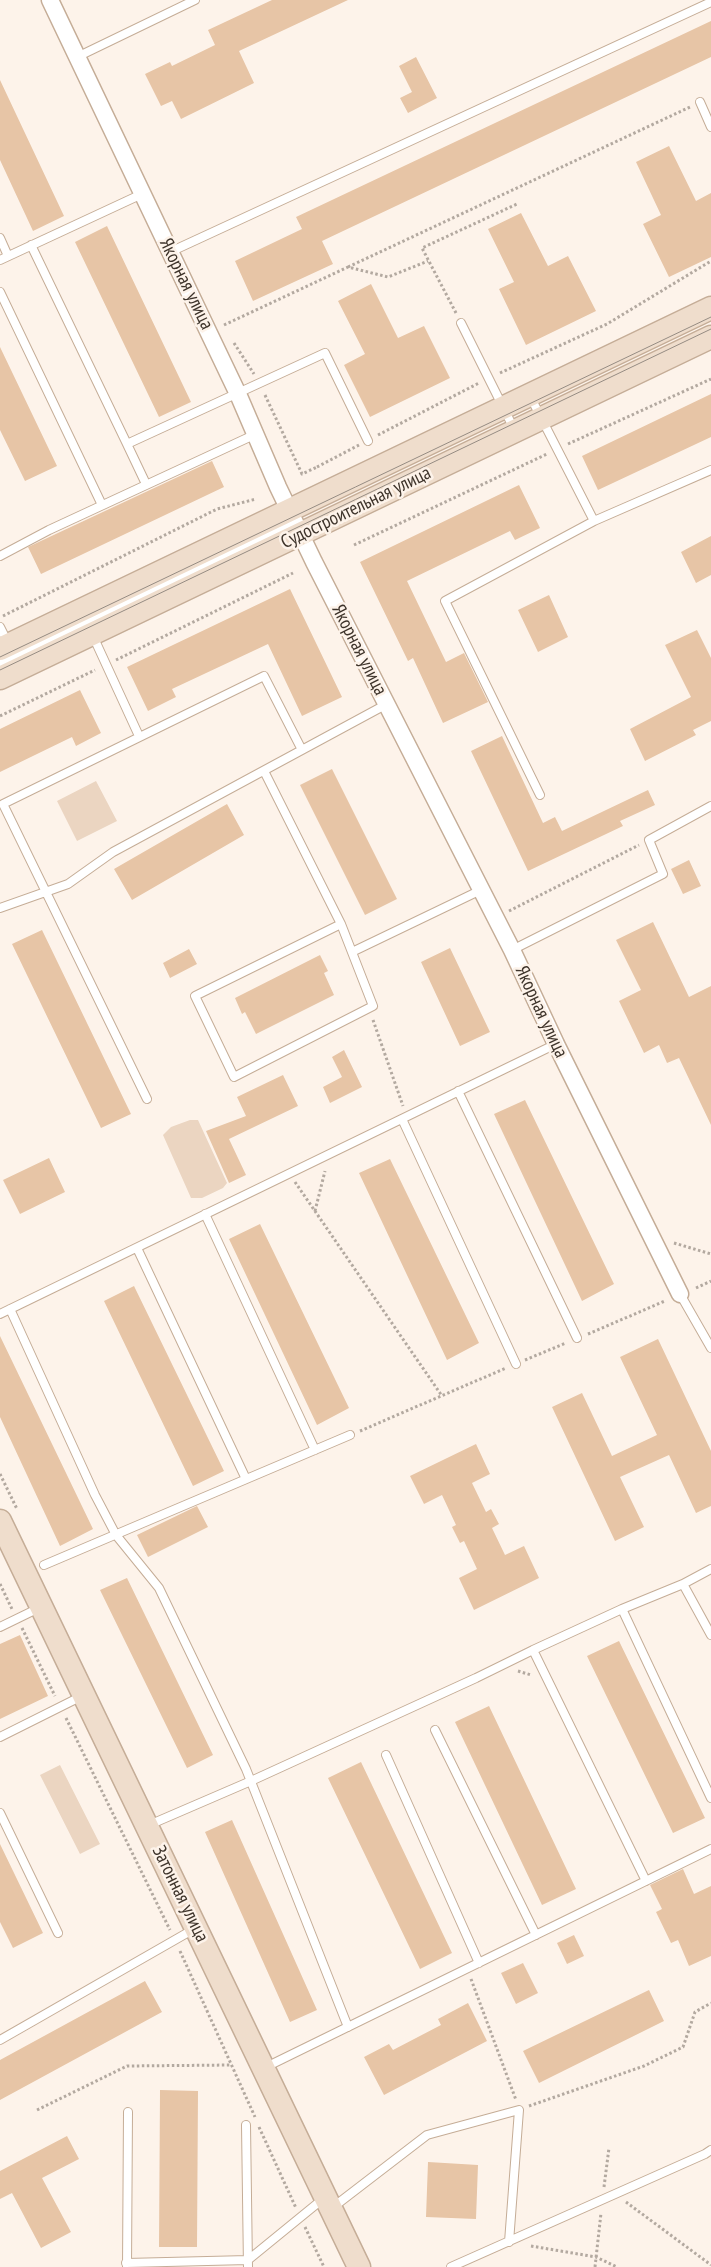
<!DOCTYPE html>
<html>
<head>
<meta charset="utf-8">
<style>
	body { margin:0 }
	canvas { display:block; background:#fdf3ea }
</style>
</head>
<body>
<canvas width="711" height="2267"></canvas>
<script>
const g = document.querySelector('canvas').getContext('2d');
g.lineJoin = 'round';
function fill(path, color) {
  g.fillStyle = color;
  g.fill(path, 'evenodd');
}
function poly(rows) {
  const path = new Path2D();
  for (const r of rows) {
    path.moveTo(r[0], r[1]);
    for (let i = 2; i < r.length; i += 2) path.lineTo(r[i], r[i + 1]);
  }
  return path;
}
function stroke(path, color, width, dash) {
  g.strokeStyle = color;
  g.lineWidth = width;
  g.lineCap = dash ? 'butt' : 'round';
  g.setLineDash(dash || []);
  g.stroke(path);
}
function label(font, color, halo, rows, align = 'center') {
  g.font = font + ' "PT Sans Narrow",sans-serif';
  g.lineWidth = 5;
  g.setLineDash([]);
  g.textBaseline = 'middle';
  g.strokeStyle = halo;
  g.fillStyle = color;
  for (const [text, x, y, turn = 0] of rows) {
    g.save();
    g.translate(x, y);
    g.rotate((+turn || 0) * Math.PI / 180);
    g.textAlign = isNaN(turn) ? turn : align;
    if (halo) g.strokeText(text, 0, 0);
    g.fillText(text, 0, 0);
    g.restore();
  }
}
fill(poly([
	[96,781,117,821,77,841,57,801],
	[190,1120,198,1120,227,1183,223,1188,202,1198,191,1198,163,1135,171,1127],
	[60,1765,100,1844,80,1854,40,1775]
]), '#ebd5c1');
fill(poly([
	[272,0,348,0,239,51,254,83,181,119,172,101,161,106,145,74,170,62,172,66,215,45,208,30],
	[711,21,711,57,322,241,333,264,253,301,235,261,302,229,296,217],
	[416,57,437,98,408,113,400,98,412,92,399,66],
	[0,80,64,216,33,231,0,160],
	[669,146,696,201,711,193,711,257,669,277,643,224,661,215,636,162],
	[521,213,548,266,568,256,596,311,526,345,499,289,514,282,488,229],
	[107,226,191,402,159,417,75,242],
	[371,284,398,338,424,326,450,378,370,417,344,365,365,354,338,301],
	[0,347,57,466,25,481,0,430],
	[711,394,711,437,598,490,582,456],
	[212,461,224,487,41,574,28,547],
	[519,485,540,528,515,540,510,531,407,581,446,662,464,653,488,702,443,723,413,658,408,661,360,562],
	[711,536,711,575,696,583,681,552],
	[290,589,342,697,302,716,268,644,172,689,176,697,148,711,127,667],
	[549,595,568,637,538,652,518,610],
	[697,630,711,658,711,721,693,730,696,735,645,761,630,729,691,697,665,645],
	[80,690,101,733,76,746,72,737,0,772,0,729],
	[502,736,543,823,555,817,562,831,648,790,655,805,620,821,623,826,528,871,471,751],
	[332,769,397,899,365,915,300,785],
	[227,804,244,835,132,900,114,869],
	[689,860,701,886,683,894,671,869],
	[653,922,689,997,711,986,711,1125,679,1058,667,1063,659,1045,644,1053,619,1001,641,990,616,940],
	[42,930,131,1114,101,1128,12,944],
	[450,948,490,1032,460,1046,421,962],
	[189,949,197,964,170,978,163,963],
	[320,955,328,971,324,973,334,995,256,1034,245,1012,242,1014,235,998],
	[344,1050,362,1087,330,1103,323,1087,342,1077,332,1057],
	[283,1075,298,1106,229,1139,246,1175,229,1183,206,1131,246,1116,237,1097],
	[525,1100,614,1284,582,1301,494,1114],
	[49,1158,65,1192,20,1214,3,1180],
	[390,1159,479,1343,447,1360,359,1173],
	[260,1224,349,1408,317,1425,229,1239],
	[134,1286,224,1471,193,1486,104,1301],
	[0,1336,93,1529,60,1546,0,1417],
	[658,1339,711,1451,711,1506,696,1513,669,1455,620,1477,644,1527,615,1541,552,1407,582,1393,612,1456,657,1435,620,1357],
	[476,1444,490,1474,472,1483,486,1512,491,1509,499,1524,492,1528,505,1555,524,1546,539,1578,474,1610,459,1578,477,1569,464,1541,460,1543,452,1527,456,1525,442,1495,424,1504,410,1476],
	[197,1506,208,1527,148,1557,137,1535],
	[127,1578,213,1755,187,1768,100,1590],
	[20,1635,48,1696,0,1719,0,1644],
	[619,1641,705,1818,673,1833,587,1656],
	[489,1706,576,1889,542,1905,455,1722],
	[361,1762,452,1953,420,1969,328,1778],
	[232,1820,317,2010,290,2022,205,1832],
	[0,1844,43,1933,13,1948,0,1922],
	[683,1869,694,1894,711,1886,711,1956,689,1966,678,1940,671,1943,656,1912,662,1909,650,1885],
	[574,1935,584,1956,567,1964,557,1943],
	[523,1963,538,1993,516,2004,501,1973],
	[145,1981,162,2012,0,2100,0,2060],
	[649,1990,664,2021,539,2083,523,2051],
	[468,2003,487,2041,384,2095,364,2057,389,2044,393,2050,441,2025,438,2019],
	[160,2090,198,2091,197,2247,159,2247],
	[67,2136,79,2159,42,2178,71,2232,41,2248,12,2193,0,2199,0,2171],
	[428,2162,478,2165,476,2219,426,2217]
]), '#e7c5a6');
const lane = poly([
	[77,57,195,0],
	[700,102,711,127],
	[0,238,8,256],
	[31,245,127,444,325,353,368,441],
	[170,252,711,2],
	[0,260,142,194],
	[0,292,102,505],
	[461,323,514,429],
	[530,396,594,521,711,470],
	[127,444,146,484],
	[0,556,49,530,256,434],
	[0,627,8,643],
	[93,636,139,736],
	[0,663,295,522],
	[264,771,341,924,373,1006,234,1077,195,996,341,924],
	[540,795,445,601,594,521],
	[0,908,68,884,113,852,387,704],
	[512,950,663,874,649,840,711,806],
	[352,952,481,890],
	[458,1091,577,1338],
	[147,1099,3,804,264,676,302,750],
	[402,1119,516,1364],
	[205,1214,315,1450],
	[137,1248,246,1479],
	[680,1294,711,1348],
	[10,1309,95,1495,116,1535,159,1588,246,1769,348,2027],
	[0,1314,556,1044],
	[44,1565,350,1435],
	[683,1584,711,1569],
	[0,1627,39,1608],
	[711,1635,683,1584,622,1609,711,1798],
	[533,1650,622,1609],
	[435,1730,536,1935],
	[0,1737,82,1696],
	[386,1755,479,1963],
	[0,1813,58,1933],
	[149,1825,251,1781,476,1678,533,1650,646,1881],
	[0,2040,194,1929],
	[266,2067,711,1849],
	[246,2125,248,2267],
	[332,2208,427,2135,519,2110,509,2242],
	[126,2263,248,2260,324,2198],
	[127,2267,128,2112],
	[451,2267,705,2154,711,2150]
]);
const street = poly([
	[50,0,238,394,278,487,314,562,512,950,556,1044,680,1294]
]);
const secondary = poly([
	[0,649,711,308],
	[0,678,711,337],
	[0,1521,359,2267]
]);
stroke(lane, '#c5ad97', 10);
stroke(street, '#c5ad97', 19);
stroke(secondary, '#c5ad97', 25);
stroke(poly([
	[348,267,690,107],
	[456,313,422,248,517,204],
	[224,325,348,267,388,277,428,261],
	[234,343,254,374],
	[500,373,607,324,711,261],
	[265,395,302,474,317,467],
	[378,435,479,383],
	[568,444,711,379],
	[317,467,359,445],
	[354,545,547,454],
	[3,616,217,509,256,499],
	[116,660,293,573],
	[0,716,95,670],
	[509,911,639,845],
	[373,1020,403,1106],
	[295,1182,442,1396],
	[315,1211,325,1171],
	[674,1243,711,1254],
	[696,1288,711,1281],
	[588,1334,665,1301],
	[525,1360,566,1343],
	[360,1431,506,1368],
	[0,1474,17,1509],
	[0,1584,12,1609],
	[22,1628,55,1696],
	[518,1671,531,1675],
	[66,1718,170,1930],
	[180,1951,255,2117],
	[471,1979,516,2100],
	[529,2106,644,2066,683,2047,695,2012,711,2003],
	[37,2110,127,2066,231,2065],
	[259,2127,296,2208],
	[604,2187,609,2148],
	[626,2202,711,2265],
	[305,2227,324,2267],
	[531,2246,596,2257,617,2267],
	[595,2267,601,2213]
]), '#b3a9a0', 3, [2.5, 2.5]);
stroke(lane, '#fff', 8);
stroke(street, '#fff', 16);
stroke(secondary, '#efddcc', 22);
stroke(poly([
	[0,657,711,317],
	[0,670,711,329]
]), '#968c83', 1);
label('19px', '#3e342b', '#fdf3ea', [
	["Якорная улица",186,284,64],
	["Судостроительная улица",356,508,-26],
	["Якорная улица",359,650,63],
	["Якорная улица",541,1012,65],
	["Затонная улица",180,1894,64]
]);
</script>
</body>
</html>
